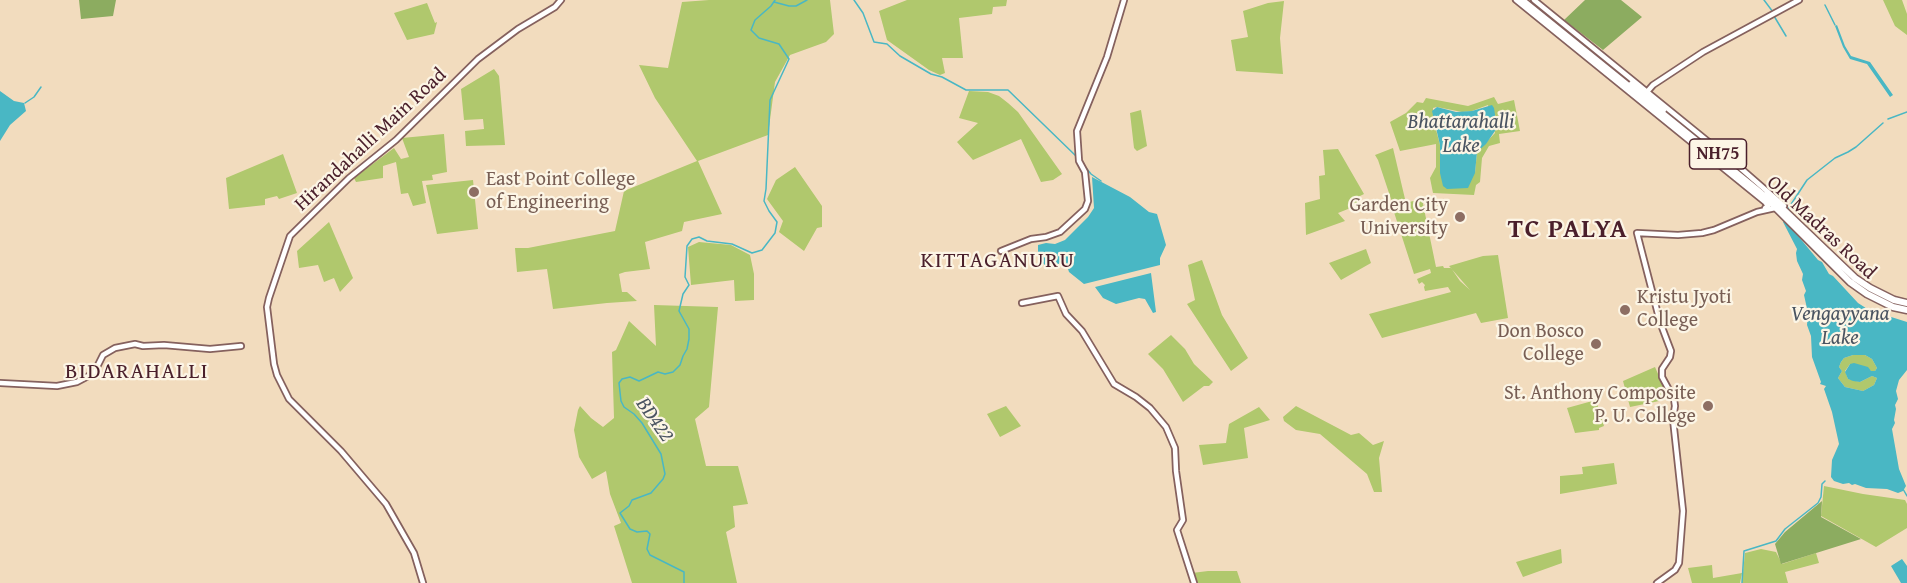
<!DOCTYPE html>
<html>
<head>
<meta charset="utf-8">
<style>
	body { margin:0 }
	canvas { display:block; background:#f2dcbe }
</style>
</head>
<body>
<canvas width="1907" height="583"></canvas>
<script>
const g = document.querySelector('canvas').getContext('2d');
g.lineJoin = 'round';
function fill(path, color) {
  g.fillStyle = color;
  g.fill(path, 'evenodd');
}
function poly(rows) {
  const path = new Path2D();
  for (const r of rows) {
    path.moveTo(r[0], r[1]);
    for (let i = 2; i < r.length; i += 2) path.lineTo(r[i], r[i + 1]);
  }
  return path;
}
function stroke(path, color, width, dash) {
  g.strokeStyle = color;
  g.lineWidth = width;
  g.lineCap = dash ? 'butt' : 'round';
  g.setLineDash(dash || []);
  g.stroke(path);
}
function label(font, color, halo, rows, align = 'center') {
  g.font = font + ' "Gentium Book Plus",serif';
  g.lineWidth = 4.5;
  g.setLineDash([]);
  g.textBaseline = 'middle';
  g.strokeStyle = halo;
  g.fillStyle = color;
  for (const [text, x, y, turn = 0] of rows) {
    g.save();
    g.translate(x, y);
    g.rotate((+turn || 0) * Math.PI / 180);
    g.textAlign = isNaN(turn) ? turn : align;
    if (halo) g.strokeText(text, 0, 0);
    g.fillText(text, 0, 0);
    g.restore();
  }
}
fill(poly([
	[709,0,830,0,834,34,826,42,790,55,775,82,768,135,698,161,722,214,684,222,682,231,645,242,650,269,625,272,619,274,622,292,627,292,637,301,607,303,553,309,547,269,517,272,515,248,528,248,615,231,624,191,697,161,655,98,639,65,668,68,682,2],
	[907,0,1007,0,1006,6,993,7,992,14,959,18,963,58,942,58,945,73,940,75,929,70,887,40,879,11],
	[1883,0,1902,0,1907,14,1907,35,1895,26],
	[1284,1,1280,38,1283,74,1236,71,1231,40,1248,37,1243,11,1268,3],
	[427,3,435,23,437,22,434,34,407,40,394,13],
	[494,69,499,76,505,145,466,146,465,131,484,129,483,119,464,120,461,89],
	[969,91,988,92,999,96,1008,103,1018,112,1062,174,1053,180,1041,182,1021,139,973,160,957,142,978,123,959,118],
	[1494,97,1498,104,1514,100,1520,131,1499,134,1500,143,1489,146,1482,158,1480,182,1476,185,1474,195,1433,193,1430,178,1436,167,1436,144,1400,151,1390,122,1406,113,1417,102,1423,103,1426,98,1468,106],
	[1488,105,1495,133,1477,152,1475,173,1440,173,1440,145,1433,118,1433,108,1437,107,1462,112,1472,111],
	[1141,110,1147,146,1137,151,1134,148,1130,113],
	[444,134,447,172,432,175,433,180,422,181,426,203,413,206,408,193,401,194,396,162,383,166,383,178,356,182,354,178,394,148,401,159,409,157,402,138],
	[1393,148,1405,199,1392,202,1378,160,1375,155],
	[1338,149,1364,194,1356,198,1358,205,1338,213,1345,221,1306,235,1305,203,1320,199,1319,176,1325,175,1323,150],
	[283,154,297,193,279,199,277,196,265,199,265,205,229,209,226,178],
	[795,167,822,206,822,227,817,228,804,251,779,232,783,221,767,199,776,180],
	[473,180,478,229,437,234,426,185],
	[1422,199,1436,267,1443,266,1444,268,1451,268,1460,281,1470,290,1449,266,1483,256,1498,255,1508,318,1481,323,1476,313,1382,338,1369,314,1451,292,1448,287,1425,291,1424,287,1425,285,1422,282,1419,284,1417,279,1431,273,1430,269,1414,274,1392,206],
	[329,222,353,278,340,292,334,278,324,282,318,265,299,268,297,251],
	[699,242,731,245,750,255,754,274,754,300,735,301,734,280,691,285,688,247],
	[1366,249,1371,263,1341,280,1329,263],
	[1202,260,1222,315,1248,358,1231,371,1187,304,1195,300,1188,265],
	[654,305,718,307,709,407,695,419,706,466,738,466,748,504,733,506,735,527,726,532,737,583,632,583,614,526,621,523,610,494,606,471,592,479,579,457,574,430,578,410,580,406,591,418,603,427,614,418,612,352,616,350,629,321,656,346],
	[1171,335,1185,349,1194,364,1213,382,1209,386,1204,386,1183,402,1163,369,1148,354],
	[1853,355,1865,355,1872,359,1877,368,1875,371,1871,371,1850,364,1845,371,1848,379,1860,382,1872,376,1877,378,1874,385,1863,391,1845,387,1838,378,1842,371,1839,367,1841,362,1844,358],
	[1655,367,1669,399,1630,407,1623,381],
	[1596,400,1604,426,1599,428,1599,430,1575,433,1567,408],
	[1006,406,1021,426,1000,437,987,414],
	[1296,406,1351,435,1359,433,1373,445,1384,441,1379,458,1382,492,1374,492,1367,474,1320,434,1296,430,1284,421,1283,417],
	[1259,407,1270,420,1244,428,1248,458,1203,465,1199,445,1226,443,1229,424],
	[1614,463,1617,484,1560,494,1560,476,1583,474,1582,467],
	[1824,486,1863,494,1905,500,1907,504,1907,528,1876,547,1821,516],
	[1561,549,1562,563,1523,577,1516,562],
	[1761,549,1776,552,1782,564,1816,553,1819,563,1785,572,1788,583,1742,583,1745,553],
	[1712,565,1713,578,1742,573,1740,583,1692,583,1688,568],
	[1208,571,1237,571,1241,583,1196,583,1192,573]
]), '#b0c86d');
fill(poly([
	[79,0,116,0,113,16,81,19],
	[1585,0,1621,0,1642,17,1603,50,1564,20],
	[1822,501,1821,517,1861,539,1781,564,1775,544,1785,532]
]), '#8cac60');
fill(poly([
	[1837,25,1845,46,1851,56,1870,62,1893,95,1890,97,1867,64,1850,59,1843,47,1835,26],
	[0,91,14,101,24,103,26,111,10,125,0,141],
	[1492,105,1494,108,1497,128,1486,144,1477,152,1475,173,1468,188,1447,189,1443,186,1440,173,1440,145,1432,111,1437,107,1456,112,1472,111],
	[1092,177,1130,197,1149,212,1157,214,1166,245,1160,258,1160,265,1084,284,1069,272,1065,259,1061,260,1057,267,1046,268,1038,254,1038,245,1046,243,1055,244,1065,240,1088,217,1094,208],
	[1785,220,1818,260,1822,262,1829,274,1833,276,1858,303,1869,310,1907,322,1907,370,1899,380,1896,391,1898,399,1895,405,1896,409,1894,420,1895,423,1892,429,1899,469,1906,486,1903,491,1898,493,1887,489,1866,488,1855,484,1852,485,1849,483,1843,484,1834,481,1831,477,1832,460,1839,444,1832,412,1824,389,1826,386,1820,384,1821,382,1812,357,1811,336,1807,325,1808,313,1804,295,1806,291,1802,280,1803,274,1797,261,1796,253,1797,249,1783,222],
	[1853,355,1865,355,1872,359,1877,368,1875,371,1871,371,1868,367,1854,363,1850,364,1845,372,1848,379,1853,381,1860,382,1872,376,1877,378,1874,385,1863,391,1845,387,1838,378,1842,371,1839,367,1841,362,1844,358],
	[1151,273,1156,312,1153,313,1145,299,1139,298,1116,304,1103,298,1095,287],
	[1902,559,1907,566,1907,583,1901,583,1891,566]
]), '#49b7c4');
stroke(poly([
	[854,0,863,13,874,42,887,44,900,56,931,74,942,77,966,90,1008,90,1077,157],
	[1764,0,1773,12],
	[774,2,789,6,796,6,807,0],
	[1825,5,1835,25],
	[1774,16,1786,36],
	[25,103,34,97,41,87],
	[1888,119,1907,112],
	[1082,163,1091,174,1101,181],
	[1788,209,1807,180,1835,158,1848,152,1856,147,1883,123],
	[1903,489,1907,496],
	[684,583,684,572,650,555,647,549,650,534,647,531,637,532,630,529,620,513,629,506,632,500,651,493,663,479,665,474,661,454,642,423,634,414,624,407,621,401,619,383,622,379,630,377,639,381,658,372,665,374,673,372,680,365,683,356,687,349,689,339,689,329,679,311,683,294,689,285,685,277,687,246,692,239,699,237,707,241,732,244,752,253,762,250,775,233,777,222,769,211,764,201,766,189,770,100,789,59,779,44,759,38,751,30,755,20,771,6,775,0],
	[1742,583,1744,551,1776,541,1785,529,1818,503,1821,497,1822,484,1825,481]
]), '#49b7c4', 1.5);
const major = poly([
	[1516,0,1765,202,1768,206,1765,208,1765,209],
	[1534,0,1737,165,1784,206],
	[1646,93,1653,85,1703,52,1799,0],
	[1001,251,1031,239,1046,237,1060,232,1085,209,1088,201,1085,172,1079,161,1077,131,1107,57,1124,0],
	[1022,303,1058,296,1066,314,1082,331,1114,384,1136,397,1150,408,1166,427,1175,448,1176,471,1183,520,1177,530,1194,583],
	[0,383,57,386,77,382,94,373,103,355,115,348,135,344,143,346,164,345,210,349,241,346],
	[423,583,414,553,386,504,341,451,289,399,277,375,274,364,267,307,269,298,290,236,349,178,396,140,478,59,518,29,555,7,561,0],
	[1657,583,1675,570,1679,563,1683,511,1673,419,1675,406,1674,399,1662,377,1662,369,1670,357,1671,351,1660,322,1637,233,1678,235,1702,233,1714,230,1757,212,1775,208]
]);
const highway = poly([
	[1522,0,1761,193,1850,282,1867,294,1893,307,1907,310],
	[1632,84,1663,110],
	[1767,194,1855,278,1870,288,1894,300,1907,303]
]);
stroke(major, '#85615e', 8);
stroke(highway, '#85615e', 9);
stroke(major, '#fff', 4.5);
stroke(highway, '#fff', 6);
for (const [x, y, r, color] of [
	[474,192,6,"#8d6e63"],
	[1460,217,6,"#8d6e63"],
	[1625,310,6,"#8d6e63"],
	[1596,344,6,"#8d6e63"],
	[1708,406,6,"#8d6e63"]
]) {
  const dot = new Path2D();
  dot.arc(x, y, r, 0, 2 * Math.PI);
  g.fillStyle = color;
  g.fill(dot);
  stroke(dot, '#fcf5e5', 2);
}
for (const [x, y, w] of [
	[1718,154,57]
]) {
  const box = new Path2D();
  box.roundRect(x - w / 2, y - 15, w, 30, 4.5);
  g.fillStyle = '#fcf5e5';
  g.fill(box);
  stroke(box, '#4a1f2b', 1.5);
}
label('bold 18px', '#4a1f2b', null, [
	["NH75",1718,154]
]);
label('20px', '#4a1f2b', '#fcf5e5', [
	["Hirandahalli Main Road",371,140,-43],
	["Old Madras Road",1821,228,43]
]);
label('20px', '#785e54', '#fcf5e5', [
	["East Point College",486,180,"left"],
	["of Engineering",486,203,"left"],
	["Garden City",1448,206],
	["University",1448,229],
	["Kristu Jyoti",1637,298,"left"],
	["College",1637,321,"left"],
	["Don Bosco",1584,332],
	["College",1584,355],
	["St. Anthony Composite",1696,394],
	["P. U. College",1696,417]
], 'right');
label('italic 21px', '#4a5461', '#fcf5e5', [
	["Bhattarahalli",1461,123],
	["Lake",1461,147],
	["Vengayyana",1840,315],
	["Lake",1840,339],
	["BD422",654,420,55]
]);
g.letterSpacing = '1.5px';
label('22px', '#4a1f2b', '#fcf5e5', [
	["KITTAGANURU",998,261],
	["BIDARAHALLI",137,372]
]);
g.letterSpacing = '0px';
g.letterSpacing = '1.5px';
label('bold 26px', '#4a1f2b', '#fcf5e5', [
	["TC PALYA",1568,230]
]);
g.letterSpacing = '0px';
</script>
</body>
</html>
